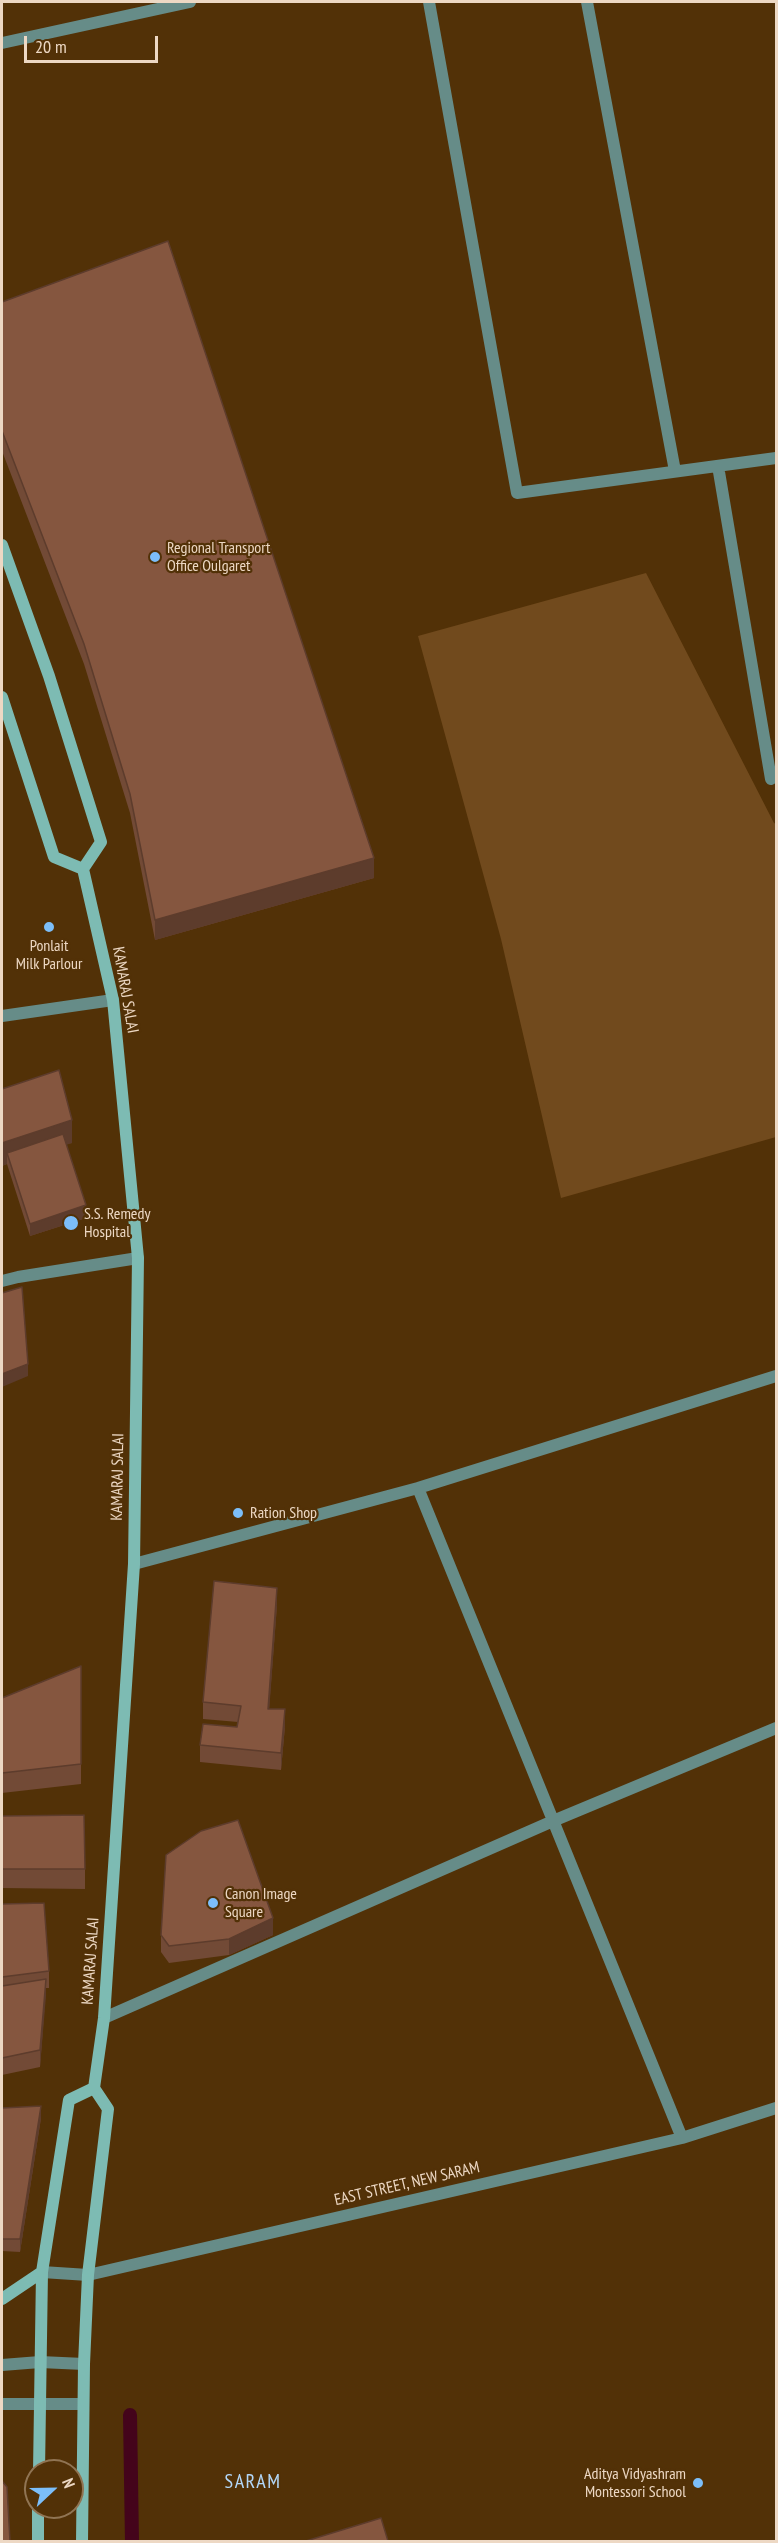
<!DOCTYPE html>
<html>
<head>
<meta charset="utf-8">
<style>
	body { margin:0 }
	#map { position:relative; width:778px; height:2543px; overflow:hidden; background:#523107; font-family:"PT Sans Narrow",sans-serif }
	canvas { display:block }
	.frame { position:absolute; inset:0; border:3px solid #edd8c4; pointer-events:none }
	.north { position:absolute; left:24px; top:2459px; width:60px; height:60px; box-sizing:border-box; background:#523107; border:2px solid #907453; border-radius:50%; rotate:68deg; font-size:16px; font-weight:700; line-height:24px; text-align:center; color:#edd8c4 }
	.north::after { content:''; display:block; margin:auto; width:21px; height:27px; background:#7cbef9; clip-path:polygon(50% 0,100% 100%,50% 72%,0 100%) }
	.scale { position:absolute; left:24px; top:36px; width:134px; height:27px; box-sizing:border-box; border:3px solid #edd8c4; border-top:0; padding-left:8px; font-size:18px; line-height:21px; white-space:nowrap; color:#edd8c4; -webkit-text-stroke:4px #523107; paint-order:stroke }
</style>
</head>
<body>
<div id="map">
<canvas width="778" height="2543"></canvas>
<div class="frame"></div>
<div class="north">N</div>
<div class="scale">20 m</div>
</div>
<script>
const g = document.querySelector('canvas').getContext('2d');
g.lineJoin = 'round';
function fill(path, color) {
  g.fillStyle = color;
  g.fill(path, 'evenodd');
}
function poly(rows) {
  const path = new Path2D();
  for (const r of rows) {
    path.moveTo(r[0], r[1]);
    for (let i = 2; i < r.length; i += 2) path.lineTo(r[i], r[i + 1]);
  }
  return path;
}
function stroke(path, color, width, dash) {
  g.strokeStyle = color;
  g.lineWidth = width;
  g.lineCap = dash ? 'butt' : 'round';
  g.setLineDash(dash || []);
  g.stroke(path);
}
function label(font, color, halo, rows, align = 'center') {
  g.font = font + ' "PT Sans Narrow",sans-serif';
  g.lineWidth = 4.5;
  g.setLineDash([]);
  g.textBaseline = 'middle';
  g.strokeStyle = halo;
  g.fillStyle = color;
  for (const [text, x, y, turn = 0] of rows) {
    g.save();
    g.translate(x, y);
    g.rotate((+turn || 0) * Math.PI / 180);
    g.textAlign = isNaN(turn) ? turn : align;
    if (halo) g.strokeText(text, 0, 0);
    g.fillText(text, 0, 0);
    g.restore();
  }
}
fill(poly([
	[646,573,774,823,776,824,776,1137,561,1198,501,939,418,636]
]), '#714a1d');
stroke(poly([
	[130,2415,132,2542]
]), '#44041b', 14);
stroke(poly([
	[429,2,517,493,776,458],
	[587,2,675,471],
	[2,43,190,2],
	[718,466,771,779],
	[2,1016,113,1000],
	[2,1281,18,1277,138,1258],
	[418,1488,682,2138],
	[134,1564,418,1488,776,1376],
	[104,2018,553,1821,776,1728],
	[42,2272,88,2275,682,2138,776,2108]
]), '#668c88', 12);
stroke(poly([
	[2,2365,40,2362,84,2364],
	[2,2404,83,2404]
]), '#668c88', 12);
stroke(poly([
	[2,545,49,676,101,842,83,869,113,1000,138,1258,134,1564,104,2018,94,2088,108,2109,88,2275,84,2364,82,2542],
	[2,697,54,857,83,869],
	[2,2299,42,2272],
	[39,2471,42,2272,69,2100,94,2088],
	[38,2542,38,2507]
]), '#7dbbb3', 12);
fill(poly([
	[2,302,374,878,155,940,130,813,84,664,2,451],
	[2,1089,72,1143,66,1144,86,1218,30,1236,7,1164,2,1166],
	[277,1605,269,1709,285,1726,281,1770,200,1762,200,1745,237,1727,238,1722,203,1719,203,1702],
	[81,1686,81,1784,2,1793,2,1698],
	[2,1816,85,1869,85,1889,2,1888],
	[2,1904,49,1971,49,1988,46,1988,40,2067,2,2075],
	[161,1935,273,1935,229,1955,169,1963,161,1952],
	[2,2108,41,2118,20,2252,2,2251]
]), '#724a36');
fill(poly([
	[374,858,374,878,155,940,155,920],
	[72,1120,72,1143,10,1163,7,1153,7,1164,2,1166,2,1143],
	[86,1205,86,1218,30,1236,30,1224],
	[28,1364,28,1376,2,1387,2,1374],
	[277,1588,277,1605,268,1726,268,1709],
	[285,1709,285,1726,281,1770,281,1753],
	[273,1918,273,1935,229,1955,229,1939],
	[46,1979,46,1996,40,2067,40,2050],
	[41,2106,41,2118,20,2252,20,2239]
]), '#5d3c2c');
const building = poly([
	[168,241,374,858,155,920,130,794,84,644,2,431,2,302,168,241],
	[59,1070,72,1120,2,1143,2,1089,59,1070],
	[63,1134,86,1205,30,1224,7,1153,63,1134],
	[22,1287,28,1364,2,1374,2,1293,22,1287],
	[214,1581,277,1588,268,1709,285,1709,281,1753,200,1745,203,1724,237,1727,241,1706,203,1702,214,1581],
	[81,1666,81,1764,2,1773,2,1698,81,1666],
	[84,1815,85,1869,2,1869,2,1816,84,1815],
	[238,1820,273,1918,229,1939,169,1946,161,1935,166,1855,201,1831,238,1820],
	[44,1903,49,1971,2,1977,2,1904,44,1903],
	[46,1979,40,2050,2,2058,2,1986,46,1979],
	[41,2106,20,2239,2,2239,2,2108,41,2106],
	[2,2481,7,2487,10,2541,2,2541,2,2481],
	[381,2518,388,2541,306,2541,381,2518]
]);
fill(building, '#85563f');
stroke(building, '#5d3c2c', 1.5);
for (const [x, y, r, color] of [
	[155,557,6,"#7cbef9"],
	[49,927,6,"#7cbef9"],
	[71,1223,8,"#7cbef9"],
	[238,1513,6,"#7cbef9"],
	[213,1903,6,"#7cbef9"],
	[698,2483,6,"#7cbef9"]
]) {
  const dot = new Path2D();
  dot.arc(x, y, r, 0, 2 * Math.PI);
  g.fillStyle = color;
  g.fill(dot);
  stroke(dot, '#523107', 2);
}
label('16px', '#edd8c4', '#523107', [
	["Regional Transport",167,548],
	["Office Oulgaret",167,566],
	["Ponlait",49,946,"center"],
	["Milk Parlour",49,964,"center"],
	["S.S. Remedy",84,1214],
	["Hospital",84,1232],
	["Ration Shop",250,1513],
	["Canon Image",225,1894],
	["Square",225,1912],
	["Aditya Vidyashram",686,2474,"right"],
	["Montessori School",686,2492,"right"]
], 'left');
label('16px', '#edd8c4', '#523107', [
	["KAMARAJ SALAI",125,990,80],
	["KAMARAJ SALAI",118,1477,-89],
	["KAMARAJ SALAI",91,1961,-86],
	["EAST STREET, NEW SARAM",407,2184,-13]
]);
g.letterSpacing = '1.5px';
label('20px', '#b3d7f8', '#523107', [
	["SARAM",253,2482]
]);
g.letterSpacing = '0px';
</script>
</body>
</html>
